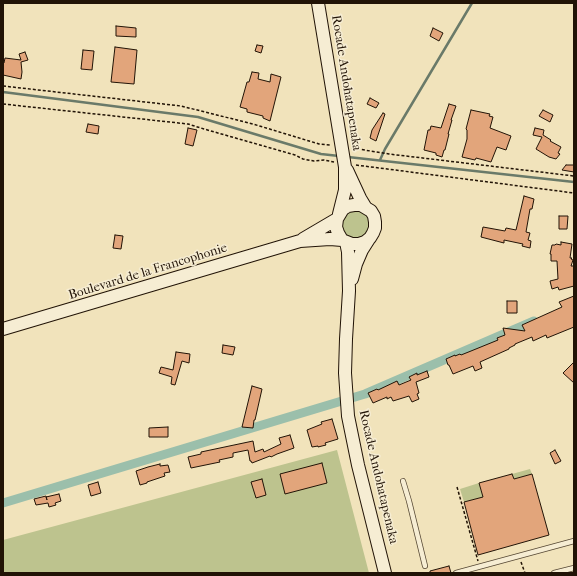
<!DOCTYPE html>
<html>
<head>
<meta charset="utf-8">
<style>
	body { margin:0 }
	#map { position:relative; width:577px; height:576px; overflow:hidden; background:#f1e3bb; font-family:"IM FELL French Canon",serif }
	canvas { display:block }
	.frame { position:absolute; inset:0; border:4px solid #211306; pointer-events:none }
</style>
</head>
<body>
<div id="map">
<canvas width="577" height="576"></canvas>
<div class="frame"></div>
</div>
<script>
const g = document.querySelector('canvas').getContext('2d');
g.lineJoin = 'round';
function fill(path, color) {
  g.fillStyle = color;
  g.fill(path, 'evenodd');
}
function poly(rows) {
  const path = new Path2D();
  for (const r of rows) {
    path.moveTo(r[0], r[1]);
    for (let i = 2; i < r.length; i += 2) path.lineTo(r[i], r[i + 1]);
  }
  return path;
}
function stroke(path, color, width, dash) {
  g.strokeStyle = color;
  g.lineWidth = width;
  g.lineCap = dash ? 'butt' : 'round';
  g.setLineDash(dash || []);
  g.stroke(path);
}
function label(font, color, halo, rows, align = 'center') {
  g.font = font + ' "IM FELL French Canon",serif';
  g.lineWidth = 3;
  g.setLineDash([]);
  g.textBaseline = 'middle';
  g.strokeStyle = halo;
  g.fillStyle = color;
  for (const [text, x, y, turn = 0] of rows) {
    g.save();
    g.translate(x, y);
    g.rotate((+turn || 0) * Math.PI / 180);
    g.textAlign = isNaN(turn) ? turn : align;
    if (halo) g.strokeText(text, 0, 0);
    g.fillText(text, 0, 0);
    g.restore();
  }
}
fill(poly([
	[358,209,366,214,369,219,370,230,363,239,347,240,338,222,343,213],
	[337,450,369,573,3,573,3,540],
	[530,469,532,474,514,479,512,474],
	[479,483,483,497,464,502,460,489]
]), '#bdc38e');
stroke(poly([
	[3,92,198,117,321,154,339,156],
	[348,157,574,182],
	[380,160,385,149,472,3]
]), '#6a7a69', 2.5);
stroke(poly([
	[3,503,365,394,534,321]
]), '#9bbfab', 9);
const building = poly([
	[116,26,136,28,136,37,116,36,116,26],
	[433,28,443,33,439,41,430,36,433,28],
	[257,45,263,46,261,53,255,51,257,45],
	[115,47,137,50,134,84,111,82,115,47],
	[83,50,94,51,92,70,81,69,83,50],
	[25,52,28,60,21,62,22,72,21,79,3,75,3,63,4,63,5,58,21,60,19,54,25,52],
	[252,72,259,73,258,79,270,82,271,74,281,77,270,121,263,118,263,116,247,112,247,109,240,107,247,82,249,82,252,72],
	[370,98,379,103,376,108,367,104,370,98],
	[449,104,456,106,451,120,452,120,448,134,449,134,445,150,444,150,442,157,436,155,436,153,424,150,428,130,430,130,431,126,441,128,449,104],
	[471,110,490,114,489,116,493,117,490,128,511,136,506,150,497,147,491,162,476,158,475,160,462,157,467,139,467,130,466,129,471,110],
	[543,110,553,115,550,122,539,116,543,110],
	[383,113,385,114,376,141,370,138,372,130,383,113],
	[88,124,99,126,98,134,86,132,88,124],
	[188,128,197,130,193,146,185,144,188,128],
	[535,128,544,130,543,135,551,140,550,141,561,147,558,153,560,154,556,159,549,157,536,149,542,137,533,135,535,128],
	[566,165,574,165,574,172,562,170,566,165],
	[524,196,534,199,532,209,530,209,526,232,530,233,528,240,531,241,530,248,522,246,523,244,504,240,504,243,481,237,483,227,505,231,506,228,516,230,524,196],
	[559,216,568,216,567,229,559,229,559,216],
	[115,235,123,236,121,249,113,248,115,235],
	[561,242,572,244,570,258,572,258,571,259,573,260,571,266,574,266,574,286,559,290,558,287,552,289,550,281,558,279,557,261,551,261,551,254,550,254,552,245,555,245,556,244,561,245,561,242],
	[574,296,574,327,547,338,546,335,533,341,532,337,515,344,515,345,509,348,509,349,480,362,482,368,475,371,473,366,453,374,449,365,448,365,446,359,455,355,455,356,460,354,461,355,471,351,498,340,497,338,505,335,503,328,525,331,522,325,562,307,559,302,574,296],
	[507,301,517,301,517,313,507,313,507,301],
	[223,345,235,347,233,355,222,353,223,345],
	[176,352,190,354,189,363,182,361,175,385,171,384,172,377,159,373,161,367,173,370,176,352],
	[574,362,574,383,563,373,574,362],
	[427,371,429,377,416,382,419,393,417,394,419,399,412,402,409,396,393,401,391,397,387,399,387,397,373,403,368,393,377,389,378,390,397,381,399,385,411,380,409,377,417,373,417,375,427,371],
	[252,386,262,389,255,420,254,420,253,428,242,427,252,386],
	[332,419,338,439,325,443,326,445,318,447,318,446,312,447,307,430,322,424,321,422,332,419],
	[168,427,168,437,149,437,149,428,168,427],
	[290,435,294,448,277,454,271,457,270,456,252,463,251,461,250,461,248,450,233,453,233,457,219,460,220,462,191,468,188,457,201,454,201,452,253,441,255,452,263,449,264,452,281,444,279,438,290,435],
	[555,450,561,461,555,464,550,453,555,450],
	[322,463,327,483,285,494,280,474,322,463],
	[160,464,160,466,168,465,170,472,164,473,165,476,147,482,147,483,140,485,136,471,148,467,160,464],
	[512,474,514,479,532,474,549,535,478,555,464,502,483,497,479,483,512,474],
	[262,479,266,495,256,498,251,482,262,479],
	[98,482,101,493,91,496,88,485,98,482],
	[59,494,61,501,55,503,56,505,49,507,48,503,36,505,34,499,46,496,47,500,46,497,59,494],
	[449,566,451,573,430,573,430,571,449,566]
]);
fill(building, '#e2a57b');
stroke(building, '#211306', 1);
const lane = poly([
	[403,481,409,501,425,566],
	[456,573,574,541],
	[554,573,574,568]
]);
const secondary = poly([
	[318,3,345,167,345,190,339,214],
	[347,170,360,198,366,208],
	[303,239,337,219,343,209,348,206,354,205,361,205,371,211,374,216,375,222,375,228,373,233,370,238,365,242,359,244,352,244,342,240,338,233,336,227,337,219],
	[346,242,348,252,349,291,346,339,345,373,348,416,358,465,385,573],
	[352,279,356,264,362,250,369,239],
	[3,329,300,241,330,239,342,240]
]);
stroke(lane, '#554733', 6);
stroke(secondary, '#211306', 14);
stroke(poly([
	[3,86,181,106,253,124,319,144,331,145],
	[3,104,188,124,204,129,295,155,303,159,314,161,324,160,334,162],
	[352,148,389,154,574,176],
	[356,165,574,193],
	[457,487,478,561],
	[521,562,525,573]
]), '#211306', 1.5, [3, 2]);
stroke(lane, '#f6edd3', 4.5);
stroke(secondary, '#f6edd3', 12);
label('13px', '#211306', '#f6edd3', [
	["Rocade Andohatapenaka",346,83,81],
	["Boulevard de la Francophonie",148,272,-17],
	["Rocade Andohatapenaka",378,477,77]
]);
</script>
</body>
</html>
